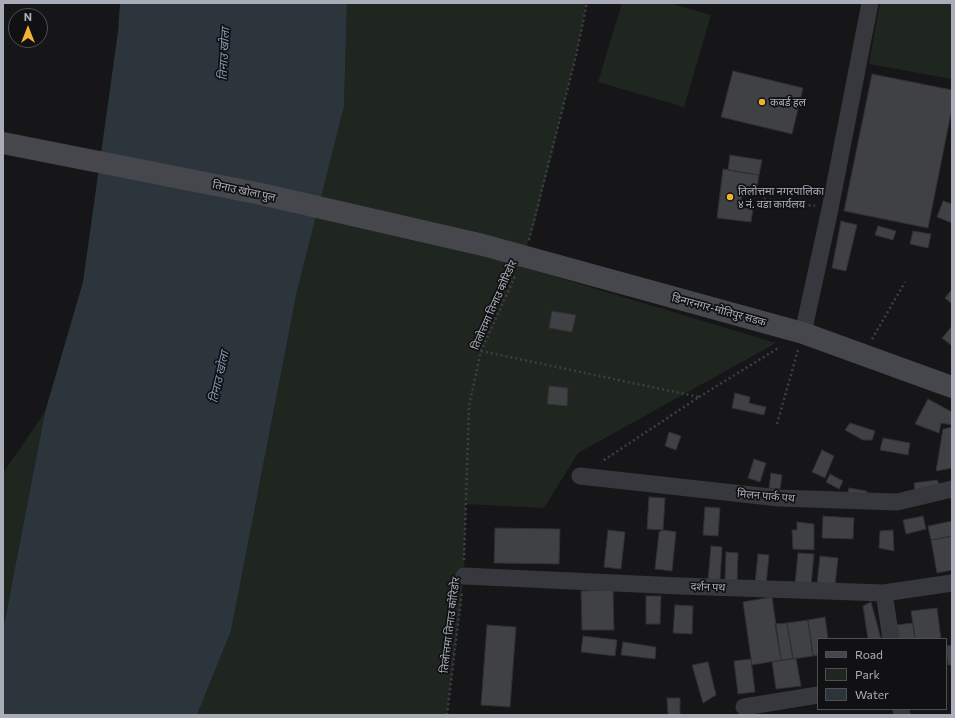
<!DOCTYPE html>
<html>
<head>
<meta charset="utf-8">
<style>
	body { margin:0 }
	#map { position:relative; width:955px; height:718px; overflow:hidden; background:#161618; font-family:Commissioner,sans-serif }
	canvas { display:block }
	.frame { position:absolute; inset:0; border:4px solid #a8adb8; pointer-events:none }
	.legend { position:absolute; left:817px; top:638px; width:130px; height:72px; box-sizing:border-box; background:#111113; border:1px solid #4d4f55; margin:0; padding:5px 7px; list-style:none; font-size:12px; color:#a8adb8 }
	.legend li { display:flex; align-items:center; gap:8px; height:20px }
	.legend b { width:20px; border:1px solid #4d4f55 }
	.north { position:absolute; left:8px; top:8px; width:40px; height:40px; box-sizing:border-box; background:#111113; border:1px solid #4d4f55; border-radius:50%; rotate:0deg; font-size:11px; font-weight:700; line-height:16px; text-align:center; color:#a8adb8 }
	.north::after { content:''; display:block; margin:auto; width:14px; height:18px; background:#f2b134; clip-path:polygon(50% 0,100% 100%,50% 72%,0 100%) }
</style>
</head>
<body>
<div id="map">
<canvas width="955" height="718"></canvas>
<div class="frame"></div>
<ul class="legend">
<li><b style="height:5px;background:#45474d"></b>Road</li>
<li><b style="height:11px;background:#1e261f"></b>Park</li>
<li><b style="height:11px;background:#2c353c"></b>Water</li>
</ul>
<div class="north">N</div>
</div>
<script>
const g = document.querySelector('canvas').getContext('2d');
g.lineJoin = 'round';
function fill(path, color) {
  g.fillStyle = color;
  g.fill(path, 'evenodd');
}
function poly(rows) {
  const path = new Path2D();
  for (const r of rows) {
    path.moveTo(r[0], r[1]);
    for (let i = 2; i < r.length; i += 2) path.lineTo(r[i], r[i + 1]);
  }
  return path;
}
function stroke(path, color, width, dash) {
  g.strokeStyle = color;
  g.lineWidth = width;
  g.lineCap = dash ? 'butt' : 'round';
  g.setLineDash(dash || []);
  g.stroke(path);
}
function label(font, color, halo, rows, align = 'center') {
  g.font = font + ' Commissioner,"Noto Sans Devanagari",sans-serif';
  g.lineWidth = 3.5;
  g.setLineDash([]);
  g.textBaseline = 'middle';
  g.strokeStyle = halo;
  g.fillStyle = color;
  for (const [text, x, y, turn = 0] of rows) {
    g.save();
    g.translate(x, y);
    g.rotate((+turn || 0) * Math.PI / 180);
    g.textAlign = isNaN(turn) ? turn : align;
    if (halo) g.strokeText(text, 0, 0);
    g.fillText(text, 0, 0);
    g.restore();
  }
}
fill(poly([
	[347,3,587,3,576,56,535,222,520,266,776,343,578,453,544,508,466,504,464,576,447,715,197,715,231,631,297,291,344,107],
	[622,3,670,3,711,15,684,107,598,82],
	[880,3,952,3,952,79,869,64],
	[45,412,3,630,3,473]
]), '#1e261f');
fill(poly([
	[120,3,347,3,344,107,297,291,231,631,197,715,3,715,3,630,45,412,83,282,118,32]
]), '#2c353c');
const building = poly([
	[733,71,803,88,792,134,721,117,733,71],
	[872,74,952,90,952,108,928,228,844,211,872,74],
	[730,155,762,160,759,175,728,170,730,155],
	[723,169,759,175,757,187,743,186,740,208,753,209,751,222,717,218,723,169],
	[943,201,952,204,952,223,937,217,943,201],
	[841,221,857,225,846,271,832,268,841,221],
	[878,226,896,231,893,240,875,235,878,226],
	[913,231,931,234,928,248,910,244,913,231],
	[952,289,952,304,945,298,952,289],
	[552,311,576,315,572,332,549,328,552,311],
	[952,326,952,346,942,338,952,326],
	[549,386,568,388,567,406,547,404,549,386],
	[735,393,750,397,749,403,766,407,764,415,732,408,735,393],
	[928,399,952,412,952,425,941,423,939,433,915,424,928,399],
	[850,423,875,431,872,440,863,440,845,430,850,423],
	[952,427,952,468,936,471,943,429,952,427],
	[669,432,681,436,676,450,665,446,669,432],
	[883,438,910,443,908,455,880,450,883,438],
	[822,450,834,456,825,478,812,472,822,450],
	[754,459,766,463,760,482,748,478,754,459],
	[771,473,782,475,780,489,769,488,771,473],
	[830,474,843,481,839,489,826,482,830,474],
	[937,480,941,488,915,491,914,483,937,480],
	[849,488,867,491,865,499,847,496,849,488],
	[649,497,665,498,663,530,647,529,649,497],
	[705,507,720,508,718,536,703,535,705,507],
	[823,516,854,518,853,539,822,538,823,516],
	[923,516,926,529,906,534,903,520,923,516],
	[952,521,952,536,931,540,928,526,952,521],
	[797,522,814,524,814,550,793,549,792,530,797,530,797,522],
	[495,528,560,529,559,564,494,563,495,528],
	[608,530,625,532,621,569,604,567,608,530],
	[663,530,676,532,672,571,655,569,659,532,663,530],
	[893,530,894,551,879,548,880,531,893,530],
	[952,536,952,570,937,573,931,540,952,536],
	[711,546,722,547,720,580,708,580,711,546],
	[726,552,738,553,737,582,725,582,726,552],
	[798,553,814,554,811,585,795,584,798,553],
	[758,554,769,555,766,585,755,584,758,554],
	[820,556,838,558,835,586,817,584,820,556],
	[613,590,614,630,582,630,581,591,613,590],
	[646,596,661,596,660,624,646,624,646,596],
	[772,597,781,660,752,665,743,602,772,597],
	[871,602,881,639,868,639,863,606,871,602],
	[675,605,693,606,692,634,673,633,675,605],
	[937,608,941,639,915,639,911,611,937,608],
	[825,617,828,639,818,639,818,655,813,656,808,620,825,617],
	[808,620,813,656,793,659,787,623,808,620],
	[787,623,793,659,781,660,775,624,787,623],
	[913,623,915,639,898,639,896,625,913,623],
	[487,625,516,627,510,707,481,705,487,625],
	[583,636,617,640,615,656,581,652,583,636],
	[623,642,656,647,655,659,621,655,623,642],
	[952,645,952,665,948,665,946,646,952,645],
	[796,658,801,686,776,689,772,662,796,658],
	[751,659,755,692,738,694,734,661,751,659],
	[708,662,716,695,703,703,692,665,708,662],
	[667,698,680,698,680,715,668,715,667,698]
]);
fill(building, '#404145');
stroke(building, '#303034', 1);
stroke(poly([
	[764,199,815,206],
	[529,240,576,56,587,3],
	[872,339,905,282],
	[481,351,699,397,601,462],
	[699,397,780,347],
	[777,424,798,350],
	[464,560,469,406,481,351,516,274],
	[447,715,462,591]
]), '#3d3f44', 2.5, [2, 3]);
stroke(poly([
	[803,333,830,209,870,3],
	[580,476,779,498,897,502,952,489],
	[464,576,680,586,884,593,952,583],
	[884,593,891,639],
	[744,707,818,695],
	[901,709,902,715]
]), '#37383d', 17);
stroke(poly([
	[3,143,261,194,483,245,803,333,952,387]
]), '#45474d', 22);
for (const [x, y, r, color] of [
	[762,102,4,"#f2b134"],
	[730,197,4,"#f2b134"]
]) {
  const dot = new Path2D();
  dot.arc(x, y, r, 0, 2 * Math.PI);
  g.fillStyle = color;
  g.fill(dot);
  stroke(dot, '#111113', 1.5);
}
label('11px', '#a8adb8', '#111113', [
	["कबर्ड हल",770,102],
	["तिलोत्तमा नगरपालिका",738,191],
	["४ नं. वडा कार्यलय",738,204]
], 'left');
label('11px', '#a8adb8', '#111113', [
	["तिनाउ खोला पुल",244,191,12],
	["तिलोत्तमा तिनाउ कोरिडोर",494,305,-66],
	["डिन्गरनगर-मोतिपुर सडक",719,310,15],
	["मिलन पार्क पथ",766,496,5],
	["दर्शन पथ",708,587,2],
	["तिलोत्तमा तिनाउ कोरिडोर",450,625,-83]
]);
label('italic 12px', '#7f9bb3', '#111113', [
	["तिनाउ खोला",224,54,-87],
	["तिनाउ खोला",219,377,-77]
]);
</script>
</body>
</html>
